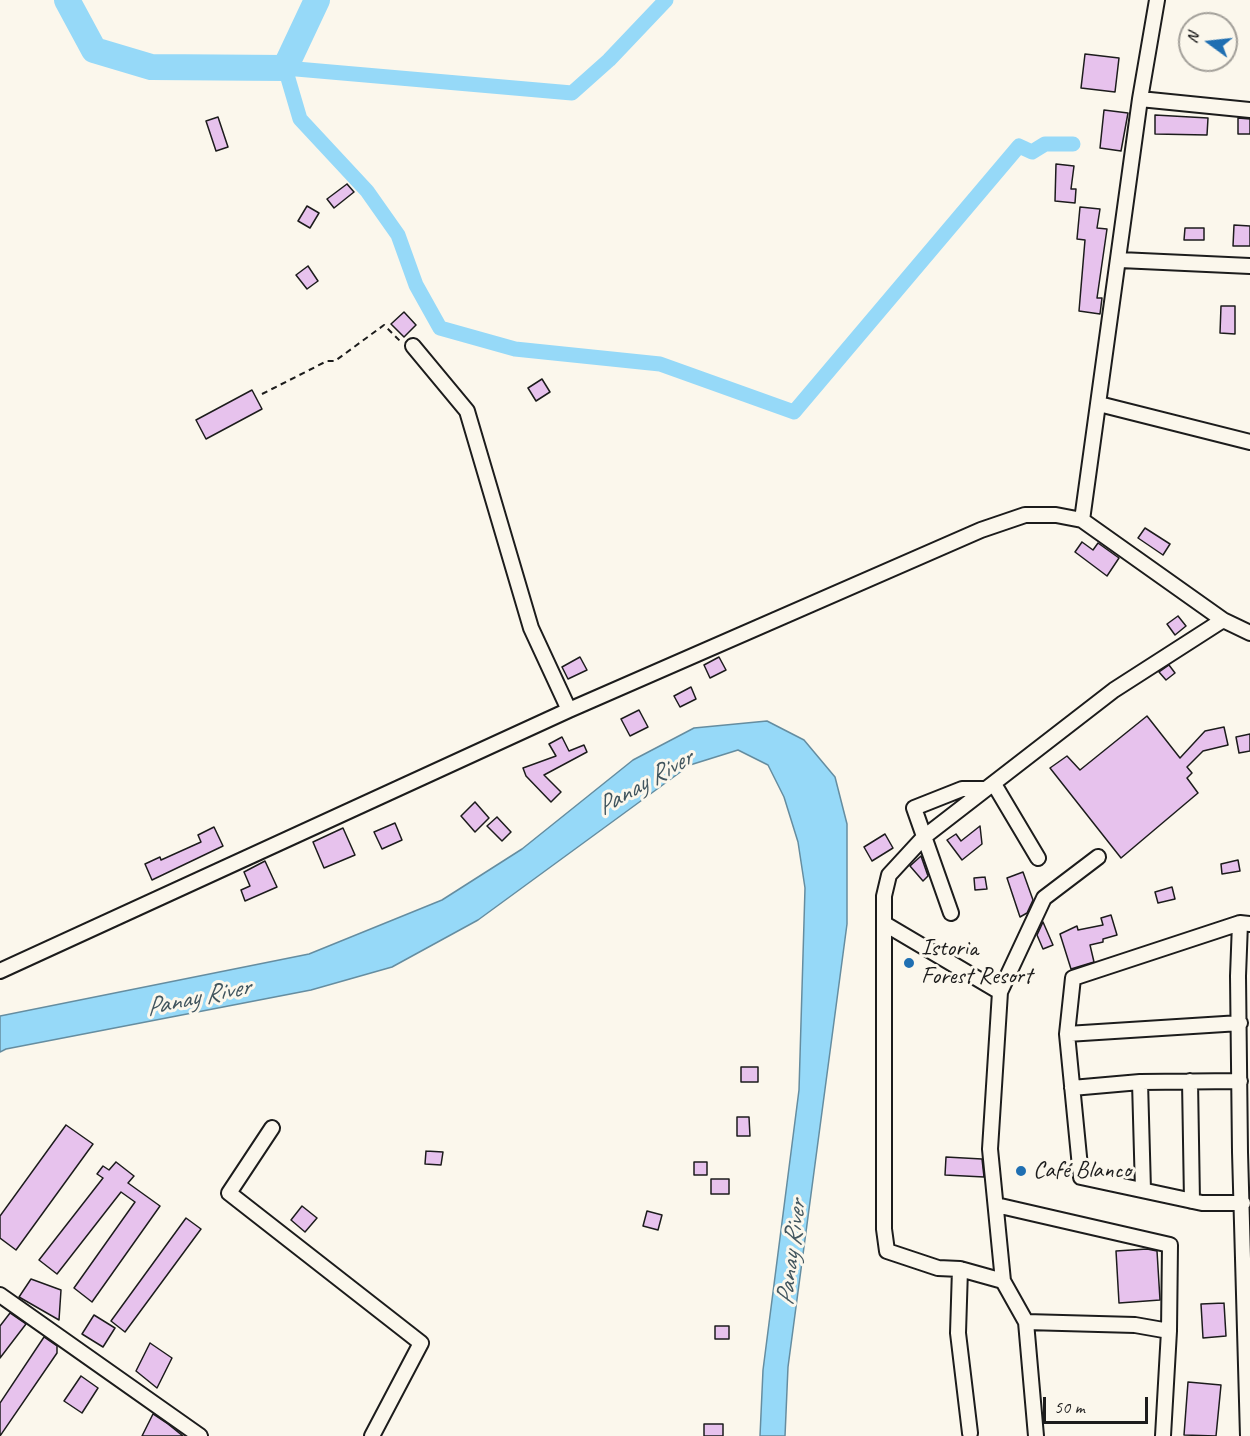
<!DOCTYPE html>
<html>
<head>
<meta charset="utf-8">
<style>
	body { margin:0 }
	#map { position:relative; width:1250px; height:1436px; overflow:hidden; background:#fbf7ec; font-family:Caveat,sans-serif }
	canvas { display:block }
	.north { position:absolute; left:1178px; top:12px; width:60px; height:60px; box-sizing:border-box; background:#fbf7ec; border:2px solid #a29f99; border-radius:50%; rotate:285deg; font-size:16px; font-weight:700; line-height:24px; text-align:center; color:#1c1c1c }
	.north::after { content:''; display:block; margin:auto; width:21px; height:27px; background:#1f6fb2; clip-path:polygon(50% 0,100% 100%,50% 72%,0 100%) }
	.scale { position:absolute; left:1043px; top:1397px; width:105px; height:27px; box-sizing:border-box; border:3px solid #1c1c1c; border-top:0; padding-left:8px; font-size:18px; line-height:21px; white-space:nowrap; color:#1c1c1c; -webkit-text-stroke:4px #fbf7ec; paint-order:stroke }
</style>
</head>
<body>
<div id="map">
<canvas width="1250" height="1436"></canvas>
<div class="north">N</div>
<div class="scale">50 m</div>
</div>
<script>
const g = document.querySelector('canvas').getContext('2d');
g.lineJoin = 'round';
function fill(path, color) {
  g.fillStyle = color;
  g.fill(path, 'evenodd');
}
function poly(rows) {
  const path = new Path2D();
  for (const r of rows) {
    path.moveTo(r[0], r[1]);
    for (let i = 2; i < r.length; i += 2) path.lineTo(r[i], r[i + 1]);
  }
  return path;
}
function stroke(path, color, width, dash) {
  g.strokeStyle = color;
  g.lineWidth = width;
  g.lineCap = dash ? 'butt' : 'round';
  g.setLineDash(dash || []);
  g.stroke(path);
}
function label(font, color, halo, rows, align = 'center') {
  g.font = font + ' Caveat,sans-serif';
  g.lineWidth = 6;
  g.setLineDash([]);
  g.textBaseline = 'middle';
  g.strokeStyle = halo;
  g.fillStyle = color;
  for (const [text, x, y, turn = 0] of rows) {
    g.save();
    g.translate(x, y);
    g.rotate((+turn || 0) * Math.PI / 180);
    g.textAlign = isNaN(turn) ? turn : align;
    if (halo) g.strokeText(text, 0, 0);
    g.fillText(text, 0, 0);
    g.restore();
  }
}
const water = poly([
	[767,721,804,740,835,777,847,824,847,924,788,1367,785,1436,760,1436,763,1370,799,1090,805,888,798,842,784,797,768,765,738,750,690,765,478,920,392,967,311,990,6,1049,0,1052,0,1016,309,954,442,900,522,849,633,760,694,728,767,721]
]);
fill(water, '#96d9f8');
stroke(water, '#658da0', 1.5);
stroke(poly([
	[666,0,609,60,572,93,285,68,300,119,367,191,398,235,416,285,440,328,515,349,660,364,794,412,1019,146,1032,152,1045,144,1073,144]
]), '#96d9f8', 15);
stroke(poly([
	[67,0,94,50,151,67,285,68,317,0]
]), '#96d9f8', 26);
const building = poly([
	[1085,54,1119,58,1115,92,1081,88,1085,54],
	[1104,110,1128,113,1121,151,1100,148,1104,110],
	[1155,115,1208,118,1207,135,1155,134,1155,115],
	[218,117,228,147,216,151,206,121,218,117],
	[1238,118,1250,119,1250,134,1238,134,1238,118],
	[1056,164,1074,166,1071,189,1076,189,1075,203,1055,201,1056,164],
	[347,184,354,192,334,208,327,199,347,184],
	[307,206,319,213,310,228,298,221,307,206],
	[1080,207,1100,209,1097,228,1107,229,1097,298,1102,298,1100,314,1079,311,1085,240,1077,239,1080,207],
	[1234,225,1250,226,1250,246,1233,246,1234,225],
	[1185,228,1204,228,1204,240,1184,240,1185,228],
	[308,266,318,281,307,289,296,275,308,266],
	[1221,306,1235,306,1235,334,1220,333,1221,306],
	[404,312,416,325,404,337,391,324,404,312],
	[542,379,550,392,536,401,528,388,542,379],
	[252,390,262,409,206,439,196,420,252,390],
	[1145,528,1170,544,1163,555,1138,538,1145,528],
	[1082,542,1093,550,1098,543,1119,558,1107,576,1075,552,1082,542],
	[1178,616,1186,626,1175,635,1167,624,1178,616],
	[580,657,587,670,568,679,562,667,580,657],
	[719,657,726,670,710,678,704,665,719,657],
	[1169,665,1175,673,1166,680,1159,672,1169,665],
	[691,687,696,699,680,707,674,696,691,687],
	[639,710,648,727,630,736,621,719,639,710],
	[1147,716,1180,758,1205,731,1224,727,1228,745,1203,751,1187,767,1192,773,1187,778,1198,793,1121,858,1050,768,1067,756,1080,770,1147,716],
	[1250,734,1250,751,1239,753,1236,737,1250,734],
	[562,737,569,751,584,745,587,752,544,775,561,792,551,802,526,776,523,768,556,756,549,744,562,737],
	[475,802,489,818,475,832,461,816,475,802],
	[497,817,511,832,502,841,487,826,497,817],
	[395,823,402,840,382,849,374,832,395,823],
	[980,826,982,844,962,860,947,840,956,834,961,841,980,826],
	[214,827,223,846,152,880,145,864,160,857,161,860,201,842,198,835,214,827],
	[343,828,355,855,324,868,313,842,343,828],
	[885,834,893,848,872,861,864,847,885,834],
	[921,856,928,876,923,881,910,866,921,856],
	[1238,860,1240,871,1222,874,1221,864,1238,860],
	[265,861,277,887,245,901,241,890,250,886,244,872,265,861],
	[1023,872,1033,900,1027,913,1020,917,1007,878,1023,872],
	[985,877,987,889,975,890,974,878,985,877],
	[1172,887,1175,899,1158,903,1155,892,1172,887],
	[1111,915,1117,935,1103,939,1103,942,1090,945,1094,962,1071,969,1060,934,1077,926,1078,930,1103,925,1101,918,1111,915],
	[1043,922,1053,945,1043,949,1037,935,1043,922],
	[741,1067,758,1067,758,1082,741,1082,741,1067],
	[737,1117,749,1117,750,1136,737,1136,737,1117],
	[66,1125,93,1144,16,1250,0,1238,0,1216,66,1125],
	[426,1151,443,1152,441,1165,425,1164,426,1151],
	[946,1157,982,1159,984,1177,945,1175,946,1157],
	[116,1162,134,1176,128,1183,160,1206,92,1302,74,1288,135,1202,121,1192,57,1274,39,1260,103,1178,97,1174,103,1166,109,1170,116,1162],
	[694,1162,707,1162,707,1175,694,1175,694,1162],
	[711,1179,729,1179,729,1194,711,1194,711,1179],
	[302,1206,317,1218,305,1232,291,1220,302,1206],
	[647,1211,662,1215,658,1230,643,1226,647,1211],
	[186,1218,201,1229,125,1332,111,1321,186,1218],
	[1147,1249,1157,1251,1160,1300,1119,1303,1116,1251,1147,1249],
	[31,1279,61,1290,59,1320,19,1297,31,1279],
	[1224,1303,1226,1336,1203,1338,1201,1304,1224,1303],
	[10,1313,26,1324,0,1358,0,1326,10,1313],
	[94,1315,115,1328,103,1347,82,1334,94,1315],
	[715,1326,729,1326,729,1339,715,1339,715,1326],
	[44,1337,57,1346,57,1353,0,1436,0,1403,44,1337],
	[150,1343,172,1358,157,1388,136,1371,150,1343],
	[81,1376,98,1388,82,1413,64,1401,81,1376],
	[1188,1382,1221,1385,1216,1436,1184,1435,1188,1382],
	[153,1414,168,1424,183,1436,142,1436,153,1414],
	[704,1424,723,1424,723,1436,704,1436,704,1424]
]);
fill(building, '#e7c2ed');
stroke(building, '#1c1c1c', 1.5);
const minor = poly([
	[1140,99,1250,110],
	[1120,260,1250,266],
	[413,346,467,411,531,628,569,710],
	[1099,404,1250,442],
	[1082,520,1140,99,1157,0],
	[994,784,1038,858],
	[1098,857,1044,898,1000,992,990,1149,1003,1281,1026,1322,1135,1325,1169,1331,1163,1436],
	[951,913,914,808,962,789,986,789],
	[1240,923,1238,976,1240,1152,1248,1436],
	[885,924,1000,992],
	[0,971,569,710,981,530,1025,515,1056,515,1082,520,1223,620,1250,633],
	[1240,1023,1067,1034,1081,1177,1202,1203,1243,1203],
	[1067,1034,1073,978,1240,923,1250,924],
	[1190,1081,1192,1201],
	[1140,1082,1143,1190],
	[1072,1088,1140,1082,1240,1081],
	[272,1128,229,1193,421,1343,372,1436],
	[996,1205,1170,1245,1169,1331],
	[960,1269,958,1333,970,1433],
	[1003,1281,960,1269,938,1268,887,1251,884,1229,884,896,889,875,924,837,1114,690,1223,620],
	[0,1295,200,1436],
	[1026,1322,1036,1436]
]);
stroke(minor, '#1c1c1c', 18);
stroke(poly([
	[262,394,327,361,335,361,384,325,401,342]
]), '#1c1c1c', 2, [6, 4.5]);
stroke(minor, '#fbf7ec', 14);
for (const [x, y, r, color] of [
	[909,963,6,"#1f6fb2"],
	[1021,1171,6,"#1f6fb2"]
]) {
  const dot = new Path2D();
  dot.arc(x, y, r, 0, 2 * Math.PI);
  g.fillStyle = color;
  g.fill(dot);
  stroke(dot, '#fbf7ec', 2);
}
label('24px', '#1c1c1c', '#fbf7ec', [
	["Istoria",921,949],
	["Forest Resort",921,977],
	["Café Blanco",1033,1171]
], 'left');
label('italic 26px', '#41555e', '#fbf7ec', [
	["Panay River",645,783,-30],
	["Panay River",198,998,-12],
	["Panay River",792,1253,-83]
]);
</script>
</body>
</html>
